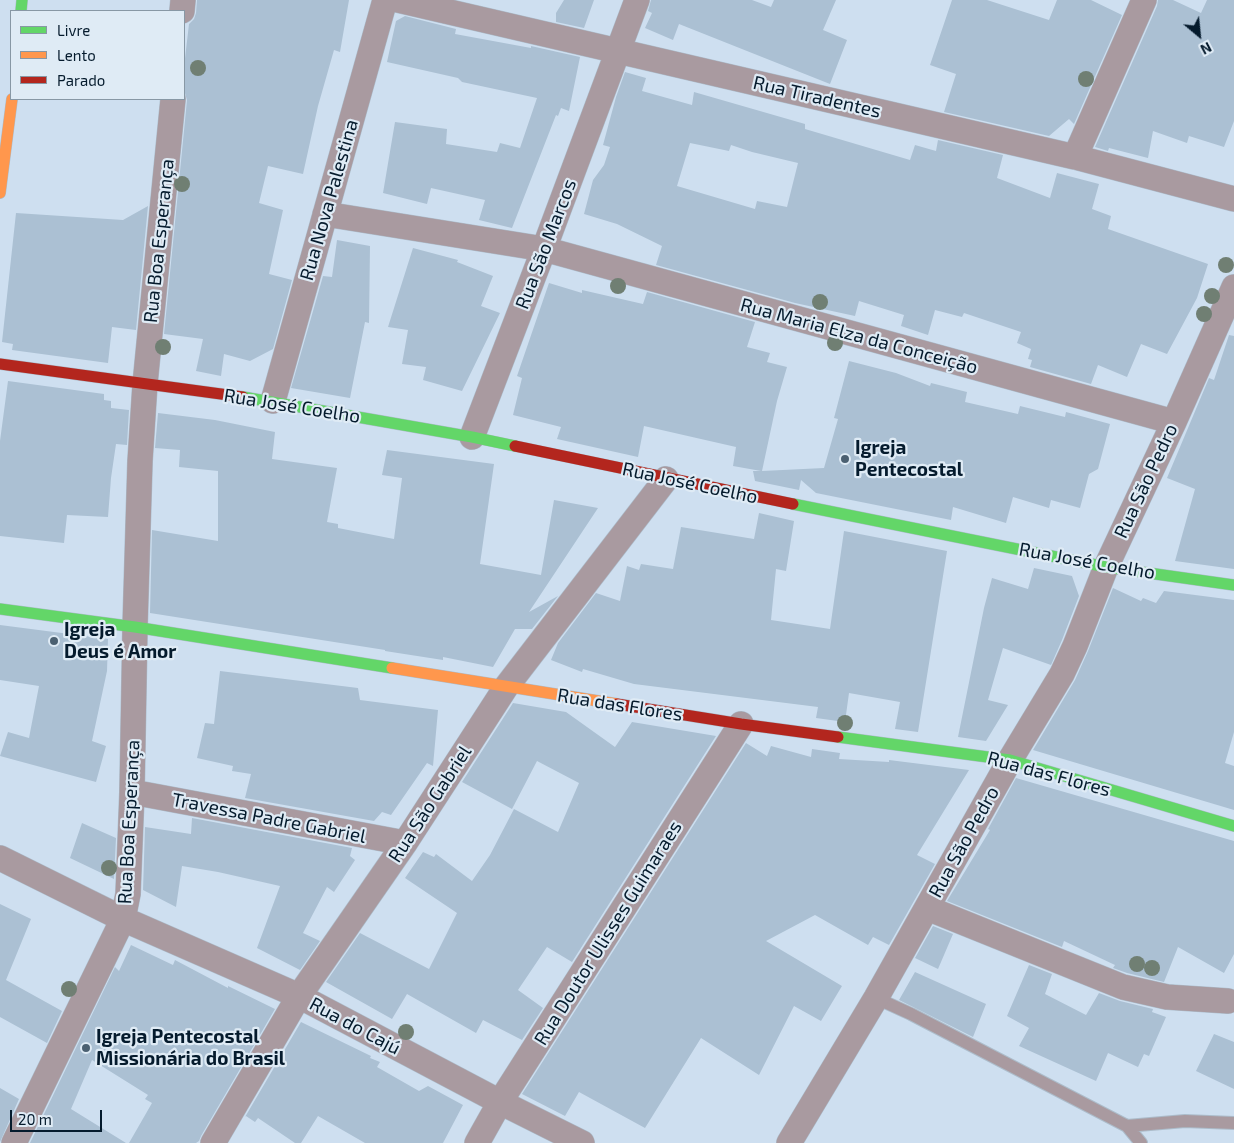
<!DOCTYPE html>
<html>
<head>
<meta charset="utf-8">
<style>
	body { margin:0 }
	#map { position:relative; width:1234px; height:1143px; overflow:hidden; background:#cedff0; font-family:"Exo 2",sans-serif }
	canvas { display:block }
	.legend { position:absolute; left:10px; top:10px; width:175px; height:90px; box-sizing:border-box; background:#dfebf5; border:1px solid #8898a5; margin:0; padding:6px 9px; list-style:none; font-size:15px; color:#051b2d }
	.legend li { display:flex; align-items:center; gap:10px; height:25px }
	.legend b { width:25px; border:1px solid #8898a5 }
	.north { position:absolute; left:1174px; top:10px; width:50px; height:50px; -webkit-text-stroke:4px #dfebf5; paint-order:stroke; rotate:152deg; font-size:14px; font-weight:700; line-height:20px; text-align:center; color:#051b2d }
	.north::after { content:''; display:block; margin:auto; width:18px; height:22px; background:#051b2d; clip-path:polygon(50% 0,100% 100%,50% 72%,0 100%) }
	.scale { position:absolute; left:10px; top:1110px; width:92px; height:22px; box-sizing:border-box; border:2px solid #051b2d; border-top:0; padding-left:6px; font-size:15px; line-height:18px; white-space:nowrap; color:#051b2d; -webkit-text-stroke:4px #dfebf5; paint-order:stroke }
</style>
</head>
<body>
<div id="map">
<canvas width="1234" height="1143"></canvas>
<ul class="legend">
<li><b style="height:6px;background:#63d668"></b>Livre</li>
<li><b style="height:6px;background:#ff974d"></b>Lento</li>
<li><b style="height:6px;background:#b3261e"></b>Parado</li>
</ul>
<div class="north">N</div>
<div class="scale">20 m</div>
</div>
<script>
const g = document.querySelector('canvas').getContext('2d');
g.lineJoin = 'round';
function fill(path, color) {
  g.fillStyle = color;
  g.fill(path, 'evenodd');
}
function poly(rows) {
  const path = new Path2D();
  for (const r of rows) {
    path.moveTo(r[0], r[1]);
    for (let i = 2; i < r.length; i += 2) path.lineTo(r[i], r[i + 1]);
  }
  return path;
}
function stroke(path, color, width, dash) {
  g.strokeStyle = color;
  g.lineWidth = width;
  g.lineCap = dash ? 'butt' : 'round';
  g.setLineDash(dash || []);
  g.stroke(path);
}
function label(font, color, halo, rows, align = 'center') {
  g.font = font + ' "Exo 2",sans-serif';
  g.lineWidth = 4.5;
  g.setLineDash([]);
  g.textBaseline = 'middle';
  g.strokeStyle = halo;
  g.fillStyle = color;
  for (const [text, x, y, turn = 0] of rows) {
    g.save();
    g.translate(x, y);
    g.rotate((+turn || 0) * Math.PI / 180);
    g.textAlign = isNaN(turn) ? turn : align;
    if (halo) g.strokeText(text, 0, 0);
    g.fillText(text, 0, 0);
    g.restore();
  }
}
fill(poly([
	[197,0,349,0,340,52,334,50,318,106,303,174,268,166,259,203,283,210,269,274,292,280,273,349,250,361,224,354,221,376,196,371,203,339,164,334,187,100,184,90,184,67,189,24,194,19,196,13],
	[564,0,594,0,584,28,556,22,556,13],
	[651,0,752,0,771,7,774,0,836,0,823,30,847,40,830,84,679,24,673,40,645,28,652,13,648,11],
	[952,0,987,0,1049,20,1057,0,1091,0,1122,15,1074,124,1069,119,1049,136,944,112,956,74,930,65],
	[1158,0,1173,0,1201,13,1207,0,1234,0,1234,121,1224,147,1189,136,1187,143,1153,131,1148,158,1109,148,1108,151,1095,147,1157,6],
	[405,16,456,29,455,34,531,48,531,46,580,57,569,111,561,108,558,116,556,115,512,228,479,220,485,200,431,188,427,204,383,193,395,122,447,129,446,144,497,152,500,143,520,148,537,98,462,82,458,78,387,62,396,21],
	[625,72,646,78,642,91,692,105,694,92,805,124,805,129,910,160,915,145,936,151,938,140,1003,155,997,178,1050,198,1057,173,1099,184,1092,209,1111,216,1108,229,1208,264,1197,298,1167,354,1141,344,1127,377,1098,365,1091,384,1030,367,1032,360,1028,359,1031,349,1017,343,1021,332,964,313,962,317,935,310,928,335,901,326,904,315,859,301,855,316,795,303,656,265,662,246,617,224,584,214,593,180,604,165,610,147,603,145,616,97],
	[690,143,729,151,731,145,752,152,798,163,787,207,757,201,755,209,677,186],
	[148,206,136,330,112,327,108,363,12,350,13,344,2,342,16,213,123,220],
	[337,240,370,246,369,323,365,322,350,398,291,388,323,276,332,277],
	[413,248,458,260,457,262,493,276,481,306,500,313,462,391,423,380,426,367,402,364,408,330,388,327],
	[549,283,582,293,582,290,643,304,647,292,755,322,747,347,770,353,767,362,787,367,777,401,762,471,824,468,838,419,834,418,849,361,896,373,930,386,931,383,967,392,965,402,1018,414,1020,406,1065,417,1066,412,1110,424,1098,469,1089,474,1080,508,1051,500,1049,508,1013,497,1006,523,953,507,951,520,816,493,801,480,799,490,755,481,753,471,761,471,733,466,736,447,644,426,638,457,557,439,561,427,513,415,522,378,517,376],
	[1229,335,1234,336,1234,569,1175,561,1195,489,1167,478,1209,378,1214,380],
	[8,381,104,394,104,400,111,401,111,408,129,410,127,445,116,444,111,478,108,517,67,515,64,543,0,536,0,441],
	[158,413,215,420,275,432,272,459,337,468,327,522,338,524,338,528,394,539,402,478,382,475,387,450,494,464,480,564,541,575,554,500,598,508,529,612,558,596,532,629,515,629,493,667,443,657,443,660,385,651,385,650,150,613,152,530,218,541,218,471,179,467,180,450,155,448],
	[759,513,794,521,786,571,776,569,771,620,830,629,844,531,947,551,918,732,895,729,900,702,849,693,845,722,816,718,818,707,634,684,583,669,582,672,551,660,558,643,596,593,620,601,627,566,639,570,641,564,673,569,681,527,754,539],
	[1034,568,1072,576,1079,596,1062,640,1051,665,1003,648,988,700,1008,705,986,741,958,737,984,608,992,578,1028,589],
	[1113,588,1141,601,1143,598,1156,603,1164,591,1234,600,1234,732,1225,763,1234,766,1234,810,1033,750,1075,680,1088,651],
	[0,625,108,639,107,671,92,741,106,746,96,782,0,756,8,732,29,738,39,686,0,680],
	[220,671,358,688,360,700,438,710,433,766,427,763,391,815,382,812,374,821,245,798,251,774,232,771,233,766,197,758,205,723,214,724],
	[513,703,566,712,615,747,632,722,716,736,572,962,547,947,518,990,543,1008,522,1040,483,1020,476,1033,407,994,392,1019,326,982,360,933,429,969,457,913,405,878,423,852,434,857,436,854,472,881,490,855,514,809,558,832,579,783,537,761,512,809,462,782],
	[746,743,767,756,771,746,811,757,812,749,840,753,839,759,889,762,889,760,969,770,917,855,935,864,889,945,873,937,868,945,815,915,766,941,842,986,821,1021,794,1006,759,1075,701,1038,645,1128,579,1092,565,1116,522,1094],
	[1016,778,1234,841,1234,954,1224,973,1178,947,1164,982,1127,973,1113,968,1115,965,1064,941,1062,947,947,901,990,830,988,829],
	[192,818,352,848,350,856,355,860,334,892,327,887,303,933,320,941,300,970,257,948,280,886,218,872,182,866,176,907,143,890,145,827,191,834],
	[82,823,116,838,114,879,70,858],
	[0,904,31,919,6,980,62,1011,47,1043,0,1017],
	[933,926,953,934,938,969,915,958],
	[131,945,173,965,175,960,228,988,228,986,275,1009,201,1136,199,1141,196,1143,129,1143,152,1103,145,1099,148,1095,92,1060,71,1109,126,1143,30,1143,115,967,119,971],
	[1029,965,1052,974,1045,994,1086,1015,1099,993,1120,1001,1153,1009,1152,1012,1166,1017,1149,1056,1144,1054,1138,1067,1108,1053,1096,1081,1019,1046,1029,1028,1007,1016],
	[915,972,986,1004,973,1037,899,1000],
	[301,1022,371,1056,370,1058,380,1062,377,1067,419,1091,428,1086,463,1105,443,1143,365,1143,318,1116,301,1143,295,1143,258,1118,255,1122,246,1116,245,1117],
	[1214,1034,1234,1042,1234,1089,1196,1071],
	[0,1088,19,1099,0,1142]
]), '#abc0d3');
const lane = poly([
	[876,998,911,1014,1127,1126,1141,1143],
	[1127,1126,1185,1121,1234,1123]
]);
const street = poly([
	[398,0,1075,157,1234,199],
	[182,11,183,0],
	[1075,157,1144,0],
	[325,214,544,249,1174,422],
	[273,401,385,0],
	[472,437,544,249,637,0],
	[132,792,405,843],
	[0,858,123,919,299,996,500,1102,582,1143],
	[927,908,1123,987,1167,997,1228,1001],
	[14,1143,123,919,128,894,132,792,135,627,140,461,145,384,173,99],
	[213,1143,299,996,405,843,506,687,666,479],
	[477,1143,500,1102,741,724],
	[789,1143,876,998,1010,760,1062,674,1075,646,1106,567,1174,422,1234,287]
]);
const fast = poly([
	[21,11,22,0],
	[243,397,472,437,515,446],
	[793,504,1106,567,1234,585],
	[0,609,135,627,392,668],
	[838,737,1010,760,1234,826]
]);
const slow = poly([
	[0,193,12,99],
	[392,668,617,704]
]);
const jam = poly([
	[0,364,243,397],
	[515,446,793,504],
	[617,704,741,724,838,737]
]);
stroke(lane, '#acbcca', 14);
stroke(street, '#acbcca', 26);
stroke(fast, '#acbcca', 12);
stroke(slow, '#acbcca', 12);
stroke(jam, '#acbcca', 12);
stroke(lane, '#a99aa0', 12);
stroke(street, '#a99aa0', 25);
stroke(fast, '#63d668', 11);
stroke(slow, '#ff974d', 11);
stroke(jam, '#b3261e', 11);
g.fillStyle = '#707f73';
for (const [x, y] of [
	[198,68],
	[1086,79],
	[182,184],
	[1226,265],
	[618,286],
	[1212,296],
	[820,302],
	[1204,314],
	[835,343],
	[163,347],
	[845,723],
	[109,868],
	[1137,964],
	[1152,968],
	[69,989],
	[406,1032]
]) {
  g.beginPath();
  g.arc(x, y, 8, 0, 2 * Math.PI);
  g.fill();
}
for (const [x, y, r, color] of [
	[845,459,5,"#4b6071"],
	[54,641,5,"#4b6071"],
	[86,1048,5,"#4b6071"]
]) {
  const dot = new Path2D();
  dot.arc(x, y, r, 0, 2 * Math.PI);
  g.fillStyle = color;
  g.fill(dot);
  stroke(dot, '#dfebf5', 2);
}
label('19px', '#051b2d', '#dfebf5', [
	["Rua Tiradentes",817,97,13],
	["Rua Nova Palestina",329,200,-74],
	["Rua Boa Esperança",159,241,-84],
	["Rua São Marcos",546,244,-69],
	["Rua Maria Elza da Conceição",859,336,15],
	["Rua José Coelho",292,406,9],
	["Rua São Pedro",1146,481,-65],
	["Rua José Coelho",690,483,12],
	["Rua José Coelho",1087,561,10],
	["Rua das Flores",620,705,9],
	["Rua das Flores",1049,774,15],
	["Rua São Gabriel",430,804,-57],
	["Travessa Padre Gabriel",269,818,11],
	["Rua Boa Esperança",129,822,-87],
	["Rua São Pedro",964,842,-61],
	["Rua Doutor Ulisses Guimaraes",608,933,-58],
	["Rua do Cajú",355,1026,28]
]);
label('bold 19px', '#051b2d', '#dfebf5', [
	["Igreja",855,448],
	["Pentecostal",855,470],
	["Igreja",64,630],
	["Deus é Amor",64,652],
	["Igreja Pentecostal",96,1037],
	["Missionária do Brasil",96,1059]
], 'left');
</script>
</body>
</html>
